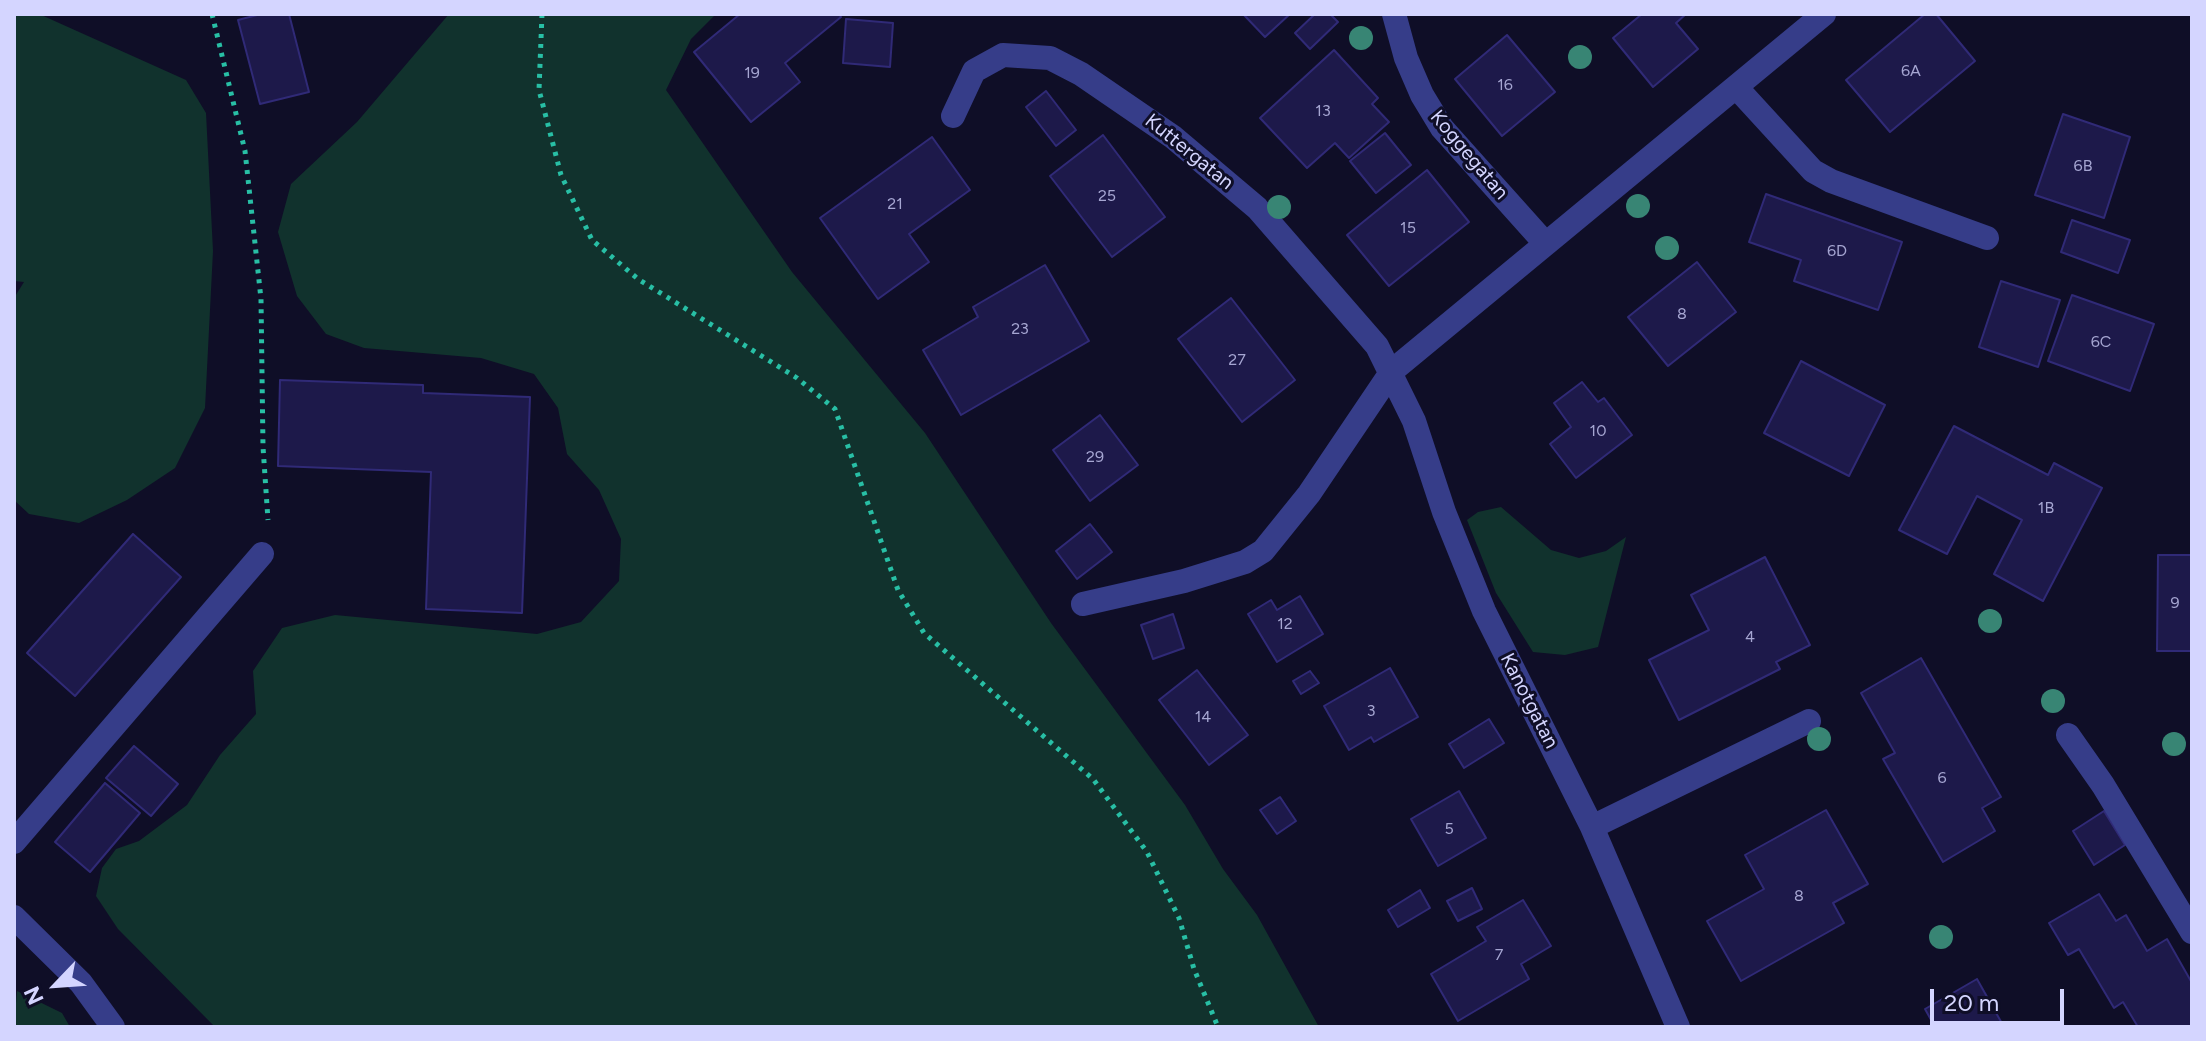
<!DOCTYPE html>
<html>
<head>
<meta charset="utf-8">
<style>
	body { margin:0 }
	#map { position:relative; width:2206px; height:1041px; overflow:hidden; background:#0f0e27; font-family:Figtree,sans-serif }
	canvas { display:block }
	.frame { position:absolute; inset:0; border:16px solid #d4d5ff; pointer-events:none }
	.north { position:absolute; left:16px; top:945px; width:80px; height:80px; -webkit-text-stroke:6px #0f0e27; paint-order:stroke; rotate:245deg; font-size:22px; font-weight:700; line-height:32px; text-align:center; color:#d4d5ff }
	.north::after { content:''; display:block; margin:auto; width:28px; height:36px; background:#d4d5ff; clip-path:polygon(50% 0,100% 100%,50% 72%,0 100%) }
	.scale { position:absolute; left:1930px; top:989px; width:134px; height:36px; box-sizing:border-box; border:4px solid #d4d5ff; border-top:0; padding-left:10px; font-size:24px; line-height:28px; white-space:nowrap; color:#d4d5ff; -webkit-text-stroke:6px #0f0e27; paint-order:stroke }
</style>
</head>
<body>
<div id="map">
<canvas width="2206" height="1041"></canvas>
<div class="frame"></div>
<div class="north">N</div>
<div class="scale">20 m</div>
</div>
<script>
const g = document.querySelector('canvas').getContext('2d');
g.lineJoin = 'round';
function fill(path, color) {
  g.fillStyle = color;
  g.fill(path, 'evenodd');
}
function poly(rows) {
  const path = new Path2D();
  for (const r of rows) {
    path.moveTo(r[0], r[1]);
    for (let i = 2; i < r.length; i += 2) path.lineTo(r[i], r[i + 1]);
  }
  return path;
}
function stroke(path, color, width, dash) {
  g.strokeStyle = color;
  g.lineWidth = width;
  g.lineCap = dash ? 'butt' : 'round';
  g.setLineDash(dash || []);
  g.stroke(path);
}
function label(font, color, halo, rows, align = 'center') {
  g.font = font + ' Figtree,sans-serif';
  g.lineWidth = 6;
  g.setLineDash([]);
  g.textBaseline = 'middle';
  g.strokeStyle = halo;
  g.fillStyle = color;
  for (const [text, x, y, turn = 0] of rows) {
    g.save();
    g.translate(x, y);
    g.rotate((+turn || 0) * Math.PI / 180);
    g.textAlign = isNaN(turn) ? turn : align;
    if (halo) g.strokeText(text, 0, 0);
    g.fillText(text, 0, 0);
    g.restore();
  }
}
fill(poly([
	[14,14,39,14,186,80,206,113,213,251,205,408,175,468,127,500,79,523,29,514,14,500,14,298,24,282,14,281],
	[449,14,716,14,691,39,666,90,792,272,925,433,1051,623,1185,805,1223,869,1257,915,1319,1027,215,1027,118,929,96,896,102,868,116,849,139,841,187,805,220,755,256,714,253,671,282,628,335,615,537,634,581,622,619,581,621,539,599,490,567,454,558,408,534,374,481,358,364,348,326,334,297,296,278,232,291,184,357,122],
	[1501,507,1551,550,1579,558,1606,551,1626,537,1598,647,1565,655,1533,652,1496,593,1467,520,1478,512],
	[17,991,62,1013,70,1027,14,1027]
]), '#11322d');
const building = poly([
	[261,14,289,14,309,92,260,104,238,20,261,14],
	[740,14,839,14,841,17,785,63,800,82,751,122,694,52,740,14],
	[1243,14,1290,14,1265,37,1243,14],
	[1315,14,1330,14,1338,22,1310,49,1295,33,1315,14],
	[1642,14,1686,14,1676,23,1698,49,1653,87,1613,38,1642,14],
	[1925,14,1936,14,1975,61,1890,132,1846,80,1925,14],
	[846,19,893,23,890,67,843,63,846,19],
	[1507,35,1555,92,1502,136,1455,79,1507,35],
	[1334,50,1378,98,1372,104,1389,122,1349,158,1335,143,1307,168,1260,118,1334,50],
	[1046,91,1076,130,1056,146,1026,107,1046,91],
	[2063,114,2130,137,2104,218,2035,195,2063,114],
	[1385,133,1411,165,1376,193,1350,161,1385,133],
	[1103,135,1165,217,1112,257,1050,176,1103,135],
	[932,137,970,190,909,234,929,262,878,299,820,218,932,137],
	[1427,170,1469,222,1389,286,1347,235,1427,170],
	[1766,194,1902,242,1878,310,1794,281,1801,260,1749,242,1766,194],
	[2072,220,2130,240,2118,273,2061,252,2072,220],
	[1697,262,1736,312,1668,366,1628,317,1697,262],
	[1045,265,1089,341,961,415,923,350,978,317,973,307,1045,265],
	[2001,281,2060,300,2038,367,1979,347,2001,281],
	[2072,295,2154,324,2130,391,2048,361,2072,295],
	[1231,298,1295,380,1242,422,1178,339,1231,298],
	[1801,361,1885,405,1849,476,1764,433,1801,361],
	[280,380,423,385,423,393,530,397,522,613,426,609,431,472,278,466,280,380],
	[1582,382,1598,402,1604,398,1632,435,1576,478,1550,444,1571,427,1554,403,1582,382],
	[1100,415,1138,465,1090,501,1053,450,1100,415],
	[1954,426,2048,475,2054,463,2102,488,2043,601,1994,574,2022,520,1977,496,1947,554,1899,530,1954,426],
	[1090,524,1112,552,1077,579,1056,551,1090,524],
	[133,534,181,577,75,696,27,653,133,534],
	[2158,555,2192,555,2192,651,2157,651,2158,555],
	[1765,557,1810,645,1776,662,1780,669,1679,720,1649,660,1709,630,1691,595,1765,557],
	[1300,596,1323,634,1277,662,1248,614,1271,600,1277,610,1300,596],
	[1173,614,1184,648,1153,659,1141,625,1173,614],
	[1921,658,2001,797,1982,808,1995,831,1943,862,1883,759,1895,753,1861,693,1921,658],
	[1390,668,1418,717,1374,742,1371,737,1349,750,1324,706,1390,668],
	[1197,670,1248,735,1209,765,1159,700,1197,670],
	[1310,671,1319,683,1301,694,1293,681,1310,671],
	[1489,719,1504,743,1464,768,1449,744,1489,719],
	[134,746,178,784,151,816,106,778,134,746],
	[105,783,140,813,90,872,55,842,105,783],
	[1459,791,1486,838,1438,866,1411,819,1459,791],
	[1280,797,1296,821,1277,834,1260,810,1280,797],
	[1826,810,1868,884,1833,903,1844,923,1741,981,1707,921,1764,889,1745,855,1826,810],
	[2104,811,2125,845,2094,865,2073,831,2104,811],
	[1472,888,1482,909,1458,921,1447,901,1472,888],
	[1420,890,1430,908,1398,927,1388,910,1420,890],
	[2099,894,2116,921,2126,915,2147,951,2167,939,2192,983,2192,1027,2138,1027,2123,1002,2114,1008,2079,949,2068,955,2049,923,2099,894],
	[1523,900,1551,946,1521,964,1529,979,1458,1021,1431,974,1486,941,1477,927,1523,900],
	[1977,979,2004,1027,1935,1027,1925,1009,1977,979]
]);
fill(building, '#1d194a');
stroke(building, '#302a77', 2);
stroke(poly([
	[212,14,245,151,261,299,263,447,268,520],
	[542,14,539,90,561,175,592,240,638,279,797,378,835,409,898,590,924,633,1093,779,1147,852,1179,918,1194,969,1218,1027]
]), '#28bfa5', 5, [4, 6]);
stroke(poly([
	[1394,14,1406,58,1422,95,1442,128,1544,242],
	[1736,87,1813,171,1831,181,1987,238],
	[953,116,974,71,1003,55,1050,58,1081,74,1173,137,1257,208,1377,346,1414,421,1444,512,1484,611,1592,827,1678,1027],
	[1083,604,1184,581,1245,562,1263,551,1309,494,1392,371,1824,14],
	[2068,735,2103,785,2192,932],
	[1592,827,1809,721],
	[14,842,262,554],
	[14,917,81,983,113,1027]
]), '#363d89', 24);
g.fillStyle = '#388574';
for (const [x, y] of [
	[1361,38],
	[1580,57],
	[1638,206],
	[1279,207],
	[1667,248],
	[1990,621],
	[2053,701],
	[1819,739],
	[2174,744],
	[1941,937]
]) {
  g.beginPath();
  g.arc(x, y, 12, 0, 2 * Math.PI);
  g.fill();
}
label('16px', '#a6a6d2', null, [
	["6A",1911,71],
	["19",752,73],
	["16",1505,85],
	["13",1323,111],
	["6B",2083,166],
	["25",1107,196],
	["21",895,204],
	["15",1408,228],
	["6D",1837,251],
	["8",1682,314],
	["23",1020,329],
	["6C",2101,342],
	["27",1237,360],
	["10",1598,431],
	["29",1095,457],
	["1B",2046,508],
	["9",2175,603],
	["12",1285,624],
	["4",1750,637],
	["3",1371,711],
	["14",1203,717],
	["6",1942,778],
	["5",1449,829],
	["8",1799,896],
	["7",1499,955]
]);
label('20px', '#d4d5ff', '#0f0e27', [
	["Kuttergatan",1189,152,39],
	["Koggegatan",1469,155,50],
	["Kanotgatan",1529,701,63]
]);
</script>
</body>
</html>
